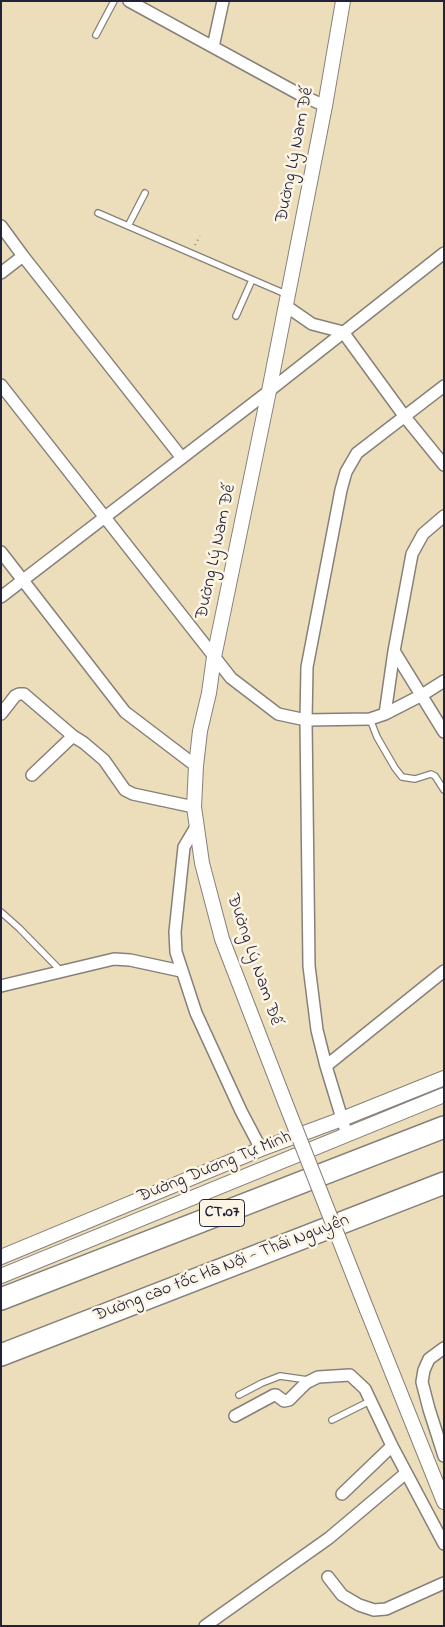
<!DOCTYPE html>
<html>
<head>
<meta charset="utf-8">
<style>
	body { margin:0 }
	#map { position:relative; width:445px; height:1627px; overflow:hidden; background:#ecdeba; font-family:"Indie Flower",sans-serif }
	canvas { display:block }
	.frame { position:absolute; inset:0; border:2px solid #22223b; pointer-events:none }
</style>
</head>
<body>
<div id="map">
<canvas width="445" height="1627"></canvas>
<div class="frame"></div>
</div>
<script>
const g = document.querySelector('canvas').getContext('2d');
g.lineJoin = 'round';
function poly(rows) {
  const path = new Path2D();
  for (const r of rows) {
    path.moveTo(r[0], r[1]);
    for (let i = 2; i < r.length; i += 2) path.lineTo(r[i], r[i + 1]);
  }
  return path;
}
function stroke(path, color, width, dash) {
  g.strokeStyle = color;
  g.lineWidth = width;
  g.lineCap = dash ? 'butt' : 'round';
  g.setLineDash(dash || []);
  g.stroke(path);
}
function label(font, color, halo, rows, align = 'center') {
  g.font = font + ' "Indie Flower",sans-serif';
  g.lineWidth = 5;
  g.setLineDash([]);
  g.textBaseline = 'middle';
  g.strokeStyle = halo;
  g.fillStyle = color;
  for (const [text, x, y, turn = 0] of rows) {
    g.save();
    g.translate(x, y);
    g.rotate((+turn || 0) * Math.PI / 180);
    g.textAlign = isNaN(turn) ? turn : align;
    if (halo) g.strokeText(text, 0, 0);
    g.fillText(text, 0, 0);
    g.restore();
  }
}
const service = poly([
	[96,35,114,1],
	[98,213,288,295],
	[128,226,145,193],
	[236,316,252,280],
	[370,719,377,737,395,768,402,777,415,779,431,774,435,776,444,790],
	[1,912,19,928,61,971],
	[239,1395,262,1383,280,1376,308,1380],
	[332,1420,370,1401]
]);
const minor = poly([
	[129,1,299,94,325,106],
	[213,47,223,1],
	[1,226,23,256,182,458],
	[1,273,23,256],
	[286,306,312,324,343,332,405,417,444,465],
	[1,385,231,678,278,714,306,720,370,719,385,714,422,695,444,681],
	[1,552,125,712,196,766],
	[1,597,269,391,444,253],
	[394,651,444,732],
	[1,714,15,696,19,694,24,694,73,736],
	[385,714,394,651,412,554,423,534,444,516],
	[32,775,73,736,84,743,104,760,125,790,133,794,194,807],
	[197,825,184,847,175,932,176,952,196,1013,241,1111,261,1149],
	[1,986,114,959,130,960,181,971],
	[326,1066,444,971],
	[347,1135,326,1066,317,1030,309,966,306,720,307,667,341,490,346,472,357,453,444,386],
	[444,1348,429,1359,424,1370,422,1382,429,1409,444,1456],
	[235,1416,274,1395,276,1395,284,1401,289,1400,306,1383,318,1377,350,1375,365,1389,392,1446,444,1544],
	[342,1494,392,1446],
	[328,1577,342,1595,359,1605,374,1610,386,1609,444,1583],
	[205,1626,329,1538,406,1473]
]);
const tertiary = poly([
	[285,1102,222,939,202,863,194,807,196,766,200,731,209,693,214,657,269,391,325,106,343,1],
	[1,1257,261,1149,342,1119,444,1078],
	[1,1276,444,1095],
	[367,1310,444,1502]
]);
const motorway = poly([
	[1,1299,444,1127],
	[1,1355,444,1183]
]);
stroke(service, '#87807a', 8);
stroke(minor, '#87807a', 14);
stroke(tertiary, '#87807a', 16);
stroke(motorway, '#87807a', 24);
stroke(poly([
	[195,245,200,236]
]), '#87807a', 2, [1, 4]);
stroke(service, '#fff', 5.5);
stroke(minor, '#fff', 11);
stroke(tertiary, '#fff', 14);
stroke(motorway, '#fff', 21);
const tertiaryBridge = poly([
	[285,1102,367,1310]
]);
stroke(tertiaryBridge, '#87807a', 16, []);
stroke(tertiaryBridge, '#fff', 14);
for (const [x, y, w] of [
	[222,1213,45]
]) {
  const box = new Path2D();
  box.roundRect(x - w / 2, y - 13.5, w, 27, 4);
  g.fillStyle = '#fcf5e5';
  g.fill(box);
  stroke(box, '#22223b', 1);
}
label('bold 16px', '#22223b', null, [
	["CT.07",222,1213]
]);
label('18px', '#22223b', '#fcf5e5', [
	["Đường Lý Nam Đế",296,155,-79],
	["Đường Lý Nam Đế",217,552,-78],
	["Đường Lý Nam Đế",253,960,71],
	["Đường Dương Tự Minh",215,1168,-22],
	["Đường cao tốc Hà Nội - Thái Nguyên",222,1269,-21]
]);
</script>
</body>
</html>
